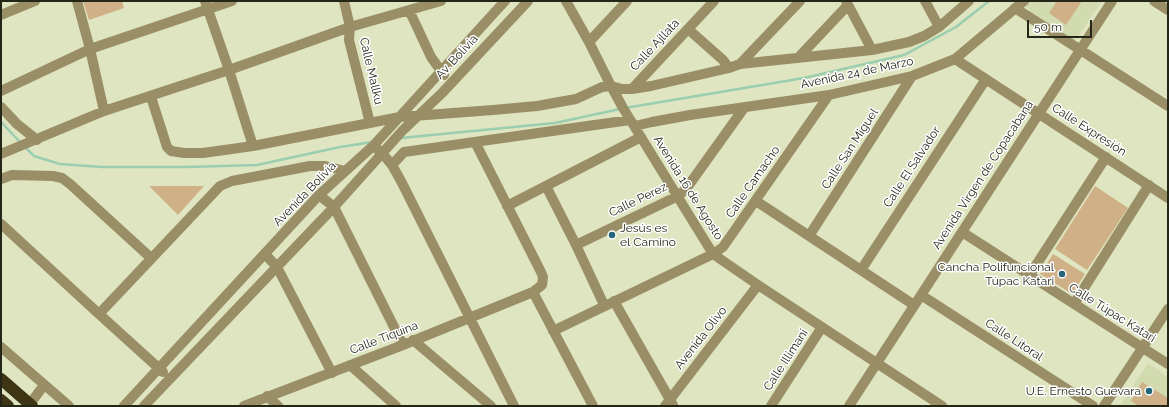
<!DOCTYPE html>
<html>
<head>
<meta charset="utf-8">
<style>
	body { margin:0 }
	#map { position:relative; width:1169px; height:407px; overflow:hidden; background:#dee5c0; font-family:Raleway,sans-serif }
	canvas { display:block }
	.frame { position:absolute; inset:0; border:2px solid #242618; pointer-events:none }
	.scale { position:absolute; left:1027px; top:20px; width:65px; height:18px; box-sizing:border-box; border:2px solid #242618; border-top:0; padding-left:5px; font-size:12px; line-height:14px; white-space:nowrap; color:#242618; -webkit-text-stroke:3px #fff; paint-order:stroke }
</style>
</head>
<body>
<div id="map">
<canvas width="1169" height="407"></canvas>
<div class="frame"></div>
<div class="scale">50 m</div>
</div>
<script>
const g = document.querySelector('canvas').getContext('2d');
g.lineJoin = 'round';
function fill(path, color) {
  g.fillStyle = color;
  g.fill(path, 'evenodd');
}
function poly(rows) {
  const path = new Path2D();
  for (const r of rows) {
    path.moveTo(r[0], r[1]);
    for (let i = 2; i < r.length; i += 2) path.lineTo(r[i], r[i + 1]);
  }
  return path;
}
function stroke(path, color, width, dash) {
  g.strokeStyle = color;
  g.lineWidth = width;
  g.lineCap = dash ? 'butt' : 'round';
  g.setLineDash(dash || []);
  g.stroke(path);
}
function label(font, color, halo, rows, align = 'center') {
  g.font = font + ' Raleway,sans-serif';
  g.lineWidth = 3;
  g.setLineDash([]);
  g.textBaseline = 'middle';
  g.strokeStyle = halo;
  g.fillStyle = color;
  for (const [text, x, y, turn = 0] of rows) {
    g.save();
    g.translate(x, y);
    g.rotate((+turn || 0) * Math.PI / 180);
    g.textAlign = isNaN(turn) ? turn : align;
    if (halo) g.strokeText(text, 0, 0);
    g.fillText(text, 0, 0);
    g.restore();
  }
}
fill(poly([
	[1030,1,1102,1,1075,41,1034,15,1025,5],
	[1148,363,1168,377,1168,406,1120,406]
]), '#d2daaf');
fill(poly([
	[83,1,122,1,124,8,89,20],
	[1057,1,1082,1,1066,25,1049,13],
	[149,186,204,186,178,215],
	[1095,186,1128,208,1087,270,1055,249],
	[1053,254,1085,274,1072,294,1040,274],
	[1142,382,1168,398,1168,403,1166,406,1139,406,1131,401]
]), '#d0b187');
stroke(poly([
	[625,108,804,78,904,55,956,27,989,1],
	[1,122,21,143],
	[401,138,555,123,620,109],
	[25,147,34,156,60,164,102,167,186,167,257,165,340,147,373,142]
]), '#9bcdaf', 2.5);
stroke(poly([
	[77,1,90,49,104,111,229,70,350,27,441,1],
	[205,1,229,70,253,146],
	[344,1,350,27,349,40,370,123],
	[566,1,589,42,611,86,623,108,713,254,758,285,942,406],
	[846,1,872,50],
	[925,1,939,27],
	[1154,1,1168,10],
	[1015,8,1168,106],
	[409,10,431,57,444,75],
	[1,15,35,1],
	[688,29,723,60,729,68],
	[589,42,627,1],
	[798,58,848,5],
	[955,59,1168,198],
	[740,64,800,1],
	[632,89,714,1],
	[1,91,90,49,232,1],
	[151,97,167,147,171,151,184,153,203,153,253,146,400,117,493,110,537,106,576,99,602,87,611,86,622,89,632,89,651,86,729,68,740,64,872,50,909,42,924,36,939,27,969,1],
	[1,107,17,124,37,140],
	[635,126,652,122,690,115,829,95,912,76,955,59,1024,1],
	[377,149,382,153,392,165,401,181,514,406],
	[1,154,104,111],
	[392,165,404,152,630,120],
	[1,179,12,175,53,176,62,178,70,184,151,258],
	[546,186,576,245,604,305],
	[319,195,334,207,403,345],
	[756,201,914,305],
	[507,206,641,137],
	[1,224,99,314,220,186,232,181,310,166,325,166,345,171],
	[962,232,1168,364],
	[809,236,912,76],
	[576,245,678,196,686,189,744,108],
	[265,254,277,267,332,373],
	[861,270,986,79],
	[1029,276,1106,157],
	[533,292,593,406],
	[921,295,1093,406],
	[614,301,673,405],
	[1074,304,1149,185],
	[99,314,163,372],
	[553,331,713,254,723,247,829,95],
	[413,340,491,406],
	[1,347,69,406],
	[350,365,396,406],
	[267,396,278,406],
	[30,404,44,385],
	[124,406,319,195,373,146,505,1],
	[144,406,334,207,403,130,443,92,528,1],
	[244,406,403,345,533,292,542,285,543,277,541,272,475,142],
	[665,406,758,285],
	[771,406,822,327],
	[849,406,1112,1],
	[1104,406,1168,309]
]), '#998e66', 10);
stroke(poly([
	[1,379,32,406],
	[1,400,8,406]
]), '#3d3513', 12);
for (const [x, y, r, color] of [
	[612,235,4,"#246679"],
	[1062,274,4,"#246679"],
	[1149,391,4,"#246679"]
]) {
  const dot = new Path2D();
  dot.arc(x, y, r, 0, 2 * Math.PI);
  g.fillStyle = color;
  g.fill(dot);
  stroke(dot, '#fff', 1.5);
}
label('12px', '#242618', '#fff', [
	["Calle Ajllata",655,45,-47],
	["Av. Bolivia",457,57,-47],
	["Calle Mallku",371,71,77],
	["Avenida 24 de Marzo",857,73,-12],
	["Calle Expresión",1089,130,33],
	["Calle San Miguel",850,149,-57],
	["Calle El Salvador",912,167,-57],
	["Avenida Virgen de Copacabana",983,175,-57],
	["Calle Camacho",753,182,-55],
	["Avenida 16 de Agosto",688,188,58],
	["Avenida Bolivia",305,194,-46],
	["Calle Perez",638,200,-26],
	["Calle Túpac Katari",1112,313,32],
	["Calle Tiquina",384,338,-21],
	["Avenida Olivo",701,338,-52],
	["Calle Litoral",1014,340,33],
	["Calle Illimani",786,360,-57]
]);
label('12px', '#242618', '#fff', [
	["Jesús es",620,228,"left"],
	["el Camino",620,242,"left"],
	["Cancha Polifuncional",1054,267],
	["Túpac Katari",1054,281],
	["U.E. Ernesto Guevara",1141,391]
], 'right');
</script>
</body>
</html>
